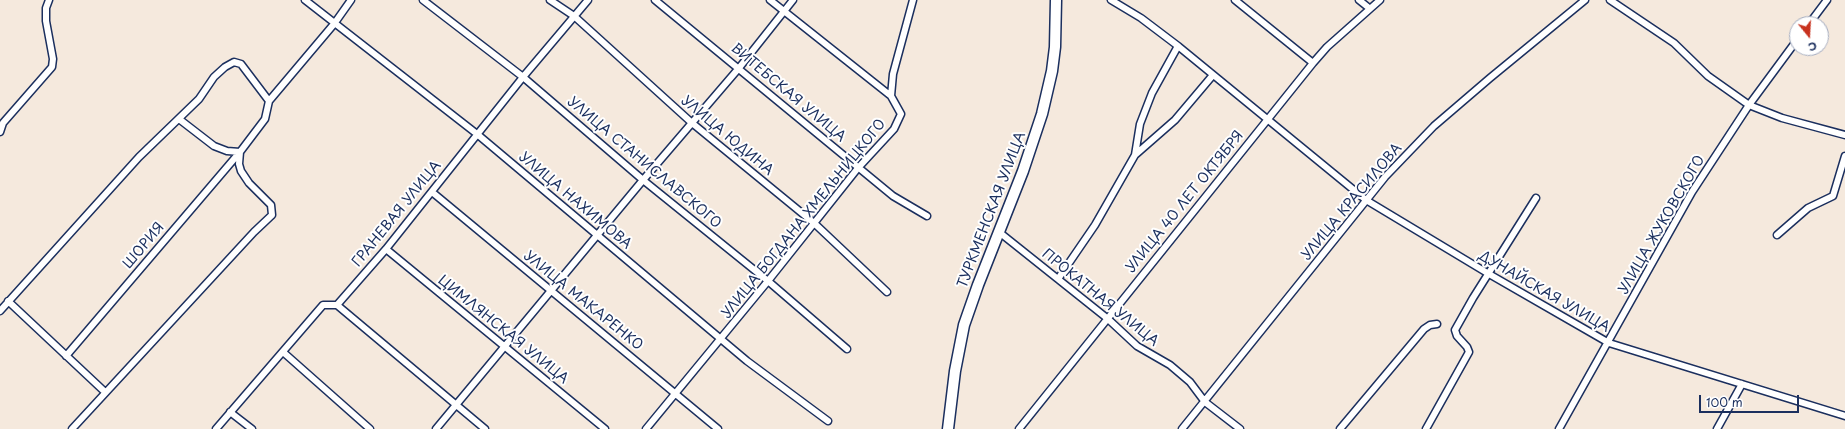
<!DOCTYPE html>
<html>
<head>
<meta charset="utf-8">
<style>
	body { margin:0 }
	#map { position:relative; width:1845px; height:429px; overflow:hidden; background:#f5e9dd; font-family:"Playpen Sans",sans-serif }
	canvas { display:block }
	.north { position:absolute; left:1789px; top:16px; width:40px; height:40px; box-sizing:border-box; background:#fff; border:1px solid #a4acbf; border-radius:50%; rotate:162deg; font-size:11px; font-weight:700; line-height:16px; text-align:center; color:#1b2f5e }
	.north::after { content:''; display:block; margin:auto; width:14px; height:18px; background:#c8321e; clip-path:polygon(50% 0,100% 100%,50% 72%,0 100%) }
	.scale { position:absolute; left:1699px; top:395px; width:100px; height:18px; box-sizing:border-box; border:2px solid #1b2f5e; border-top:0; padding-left:5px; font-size:12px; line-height:14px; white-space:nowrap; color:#1b2f5e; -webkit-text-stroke:3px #fff; paint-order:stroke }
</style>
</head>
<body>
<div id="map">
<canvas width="1845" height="429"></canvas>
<div class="north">С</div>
<div class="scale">100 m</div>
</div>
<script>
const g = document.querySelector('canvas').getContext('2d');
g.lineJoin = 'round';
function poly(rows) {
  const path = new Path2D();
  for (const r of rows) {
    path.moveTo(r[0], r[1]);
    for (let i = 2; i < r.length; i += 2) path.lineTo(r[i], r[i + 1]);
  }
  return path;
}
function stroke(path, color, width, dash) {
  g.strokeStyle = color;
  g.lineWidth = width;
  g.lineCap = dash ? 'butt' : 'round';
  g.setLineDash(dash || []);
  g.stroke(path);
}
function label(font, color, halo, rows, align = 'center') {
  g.font = font + ' "Playpen Sans",sans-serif';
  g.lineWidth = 4;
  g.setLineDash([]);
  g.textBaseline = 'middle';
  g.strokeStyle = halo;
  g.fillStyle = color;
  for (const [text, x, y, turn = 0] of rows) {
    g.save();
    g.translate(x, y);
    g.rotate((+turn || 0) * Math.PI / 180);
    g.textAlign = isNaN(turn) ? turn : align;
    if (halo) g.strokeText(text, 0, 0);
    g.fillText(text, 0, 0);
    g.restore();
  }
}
const street = poly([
	[305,0,477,134,747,361,828,421],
	[423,0,523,77,643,180,768,281,847,349],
	[550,0,574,16,692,123,814,223,887,292],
	[655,0,893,196,927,216],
	[770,0,891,96],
	[1111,0,1141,18,1178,46,1366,200,1489,274,1609,343,1845,416],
	[1235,0,1313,63],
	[1359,0,1369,8],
	[1610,0,1674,43,1708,76,1749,105,1782,118,1845,135],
	[1809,24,1827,0],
	[179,119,214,146,227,151,240,152],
	[0,132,3,123,52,67,53,59,46,21,46,8,49,0],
	[1135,155,1175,120,1213,75],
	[432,192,718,429],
	[999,232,1108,319,1137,346,1170,365,1190,382,1205,402,1240,429],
	[1777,235,1808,208,1833,196,1845,156],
	[386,249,605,429],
	[1058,279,1095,225,1135,155,1140,124,1152,93,1178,46],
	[8,301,105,392],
	[337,305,485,429],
	[0,311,139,157,199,99,214,77,225,67,234,62,241,64,269,101],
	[283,352,370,429],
	[66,356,240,152,265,119,269,101,334,24,351,0],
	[230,412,252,429],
	[72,429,254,232,272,215,271,205,249,183,241,171,239,164,240,152],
	[216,429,323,305,337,305,386,249,523,77,588,0],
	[436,429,643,180,739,68,793,0],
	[646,429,768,281,858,168,894,129,901,114,891,96,893,74,913,0],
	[1019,429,1313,63,1327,47,1380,0],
	[1182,429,1385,177,1434,126,1490,78,1585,0],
	[1340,429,1424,329,1430,325,1437,324],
	[1426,429,1469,352,1467,347,1457,336,1455,330,1473,298,1536,198],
	[1559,429,1692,192,1749,105,1797,40],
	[1717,429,1742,384]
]);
const primary = poly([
	[948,429,955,371,964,325,978,285,1023,171,1042,114,1052,71,1055,47,1056,0]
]);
stroke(street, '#1b2f5e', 9);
stroke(primary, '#1b2f5e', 13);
stroke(street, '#fff', 6);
stroke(primary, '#fff', 10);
label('14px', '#1b2f5e', '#fff', [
	["ВИТЕБСКАЯ УЛИЦА",788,93,40],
	["УЛИЦА ЮДИНА",727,136,40],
	["УЛИЦА СТАНИСЛАВСКОГО",644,163,40],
	["УЛИЦА НАХИМОВА",575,201,40],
	["УЛИЦА 40 ЛЕТ ОКТЯБРЯ",1185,202,-51],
	["УЛИЦА КРАСИЛОВА",1352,202,-50],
	["ТУРКМЕНСКАЯ УЛИЦА",992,210,-69],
	["ГРАНЕВАЯ УЛИЦА",397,214,-51],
	["УЛИЦА БОГДАНА ХМЕЛЬНИЦКОГО",804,219,-51],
	["УЛИЦА ЖУКОВСКОГО",1662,225,-60],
	["ШОРИЯ",144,246,-50],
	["ДУНАЙСКАЯ УЛИЦА",1544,292,30],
	["ПРОКАТНАЯ УЛИЦА",1100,298,39],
	["УЛИЦА МАКАРЕНКО",583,301,39],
	["ЦИМЛЯНСКАЯ УЛИЦА",503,330,39]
]);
</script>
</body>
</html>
